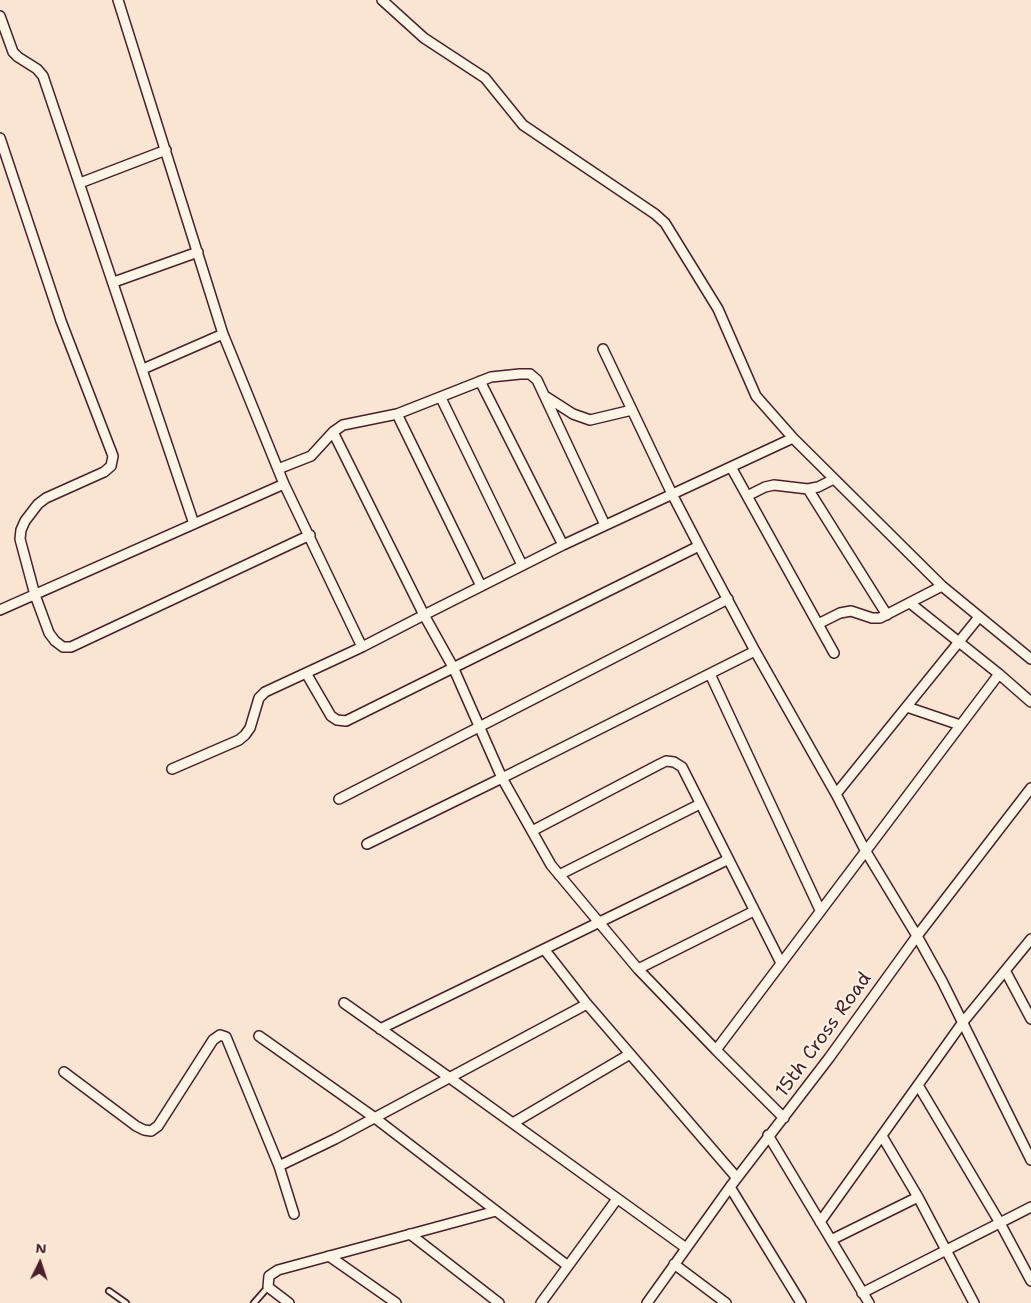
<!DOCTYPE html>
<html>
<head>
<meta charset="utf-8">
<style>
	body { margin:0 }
	#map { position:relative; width:1031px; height:1303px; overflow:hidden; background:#fae4d2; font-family:"Shantell Sans",sans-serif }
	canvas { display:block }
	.north { position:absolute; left:15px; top:1238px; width:50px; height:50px; -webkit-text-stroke:4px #fcf5e5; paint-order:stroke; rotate:4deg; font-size:14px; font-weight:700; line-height:20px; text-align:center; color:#4a1f2b }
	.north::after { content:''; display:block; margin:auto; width:18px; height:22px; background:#4a1f2b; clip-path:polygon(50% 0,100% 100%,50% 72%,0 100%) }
</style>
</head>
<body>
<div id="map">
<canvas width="1031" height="1303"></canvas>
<div class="north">N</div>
</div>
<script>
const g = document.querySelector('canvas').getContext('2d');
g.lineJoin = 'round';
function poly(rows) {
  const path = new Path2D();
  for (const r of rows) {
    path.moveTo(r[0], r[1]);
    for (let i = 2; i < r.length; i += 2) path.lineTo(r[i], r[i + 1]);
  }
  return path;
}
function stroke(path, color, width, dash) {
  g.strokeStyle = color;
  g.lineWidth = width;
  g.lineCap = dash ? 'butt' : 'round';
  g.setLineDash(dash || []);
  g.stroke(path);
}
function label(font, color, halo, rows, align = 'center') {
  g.font = font + ' "Shantell Sans",sans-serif';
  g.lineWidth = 4;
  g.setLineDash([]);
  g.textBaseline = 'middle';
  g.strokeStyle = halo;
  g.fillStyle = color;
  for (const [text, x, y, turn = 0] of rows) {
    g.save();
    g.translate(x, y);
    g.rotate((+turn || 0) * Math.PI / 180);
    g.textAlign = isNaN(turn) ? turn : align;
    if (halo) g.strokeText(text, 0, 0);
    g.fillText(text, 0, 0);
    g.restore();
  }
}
const lane = poly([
	[109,1291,126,1303],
	[254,1303,268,1287]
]);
const street = poly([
	[118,0,223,334,284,484,362,647],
	[382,0,424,38,485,78,523,125,655,214,665,223,718,309,756,396,793,438],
	[0,16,13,52,18,57,37,69,43,76,194,524],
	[0,138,61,321,113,456,111,466,104,472,46,498,38,504,25,521,21,530,20,539,35,595,49,633,55,641,63,647,71,647,310,535],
	[80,183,166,150],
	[114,282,198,252],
	[143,369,223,334],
	[480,381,563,545],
	[545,396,573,414,590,420,632,410],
	[441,398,522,565],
	[397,414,481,586],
	[333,432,424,615,453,667,502,778,755,651],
	[731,467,834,653],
	[278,469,311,456,333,432,343,425,397,414,491,377,520,374,530,374,537,380,605,525],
	[808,489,887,615],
	[747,496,765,487,774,485,808,489,818,487,834,479],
	[699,546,755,651,836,794,865,850,917,936,942,981,1031,1160],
	[910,603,999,674,1031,702],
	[0,610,284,484],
	[818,624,840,613,851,611,872,618,880,618,942,586],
	[306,673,331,716,337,720,346,721,699,546,672,494,603,349],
	[710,674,820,910],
	[907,707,960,725],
	[172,769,239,740,245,735,250,728,259,698,265,692,362,647,424,615,563,545,793,438,942,586,1031,659],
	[836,794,979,617],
	[339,799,728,599],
	[532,831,658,765,666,761,674,762,682,767,781,963],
	[367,844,502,778,551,865,638,969,716,1050],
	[559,875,700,804],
	[544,949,587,1004,737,1178],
	[638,969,754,911],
	[1006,972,1031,1019],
	[344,1003,450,1078,686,1248],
	[380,1029,727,860],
	[259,1036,375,1118,568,1266],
	[64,1072,136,1126,144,1130,151,1131,158,1126,213,1040,220,1035,226,1037,279,1166,294,1214],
	[918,1085,1000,1223,1031,1281],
	[784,1118,716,1050,999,674],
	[513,1123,630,1054],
	[768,1135,869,1303],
	[882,1136,918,1197,974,1303],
	[279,1166,335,1139,587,1004],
	[730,1187,801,1303],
	[820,1222,963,1022,1031,939],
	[410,1234,499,1303],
	[831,1240,918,1197],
	[329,1256,396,1303],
	[674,1264,726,1303],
	[862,1293,1031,1207],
	[289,1303,268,1287,269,1276,278,1270,496,1211],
	[541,1303,617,1199],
	[647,1303,730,1187,829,1058,917,936,1031,788]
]);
stroke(lane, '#4a1f2b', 8);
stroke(street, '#4a1f2b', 12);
stroke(lane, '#fcf5e5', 4.5);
stroke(street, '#fcf5e5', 9);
label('19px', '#4a1f2b', '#fcf5e5', [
	["15th Cross Road",824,1035,-54]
]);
</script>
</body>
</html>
